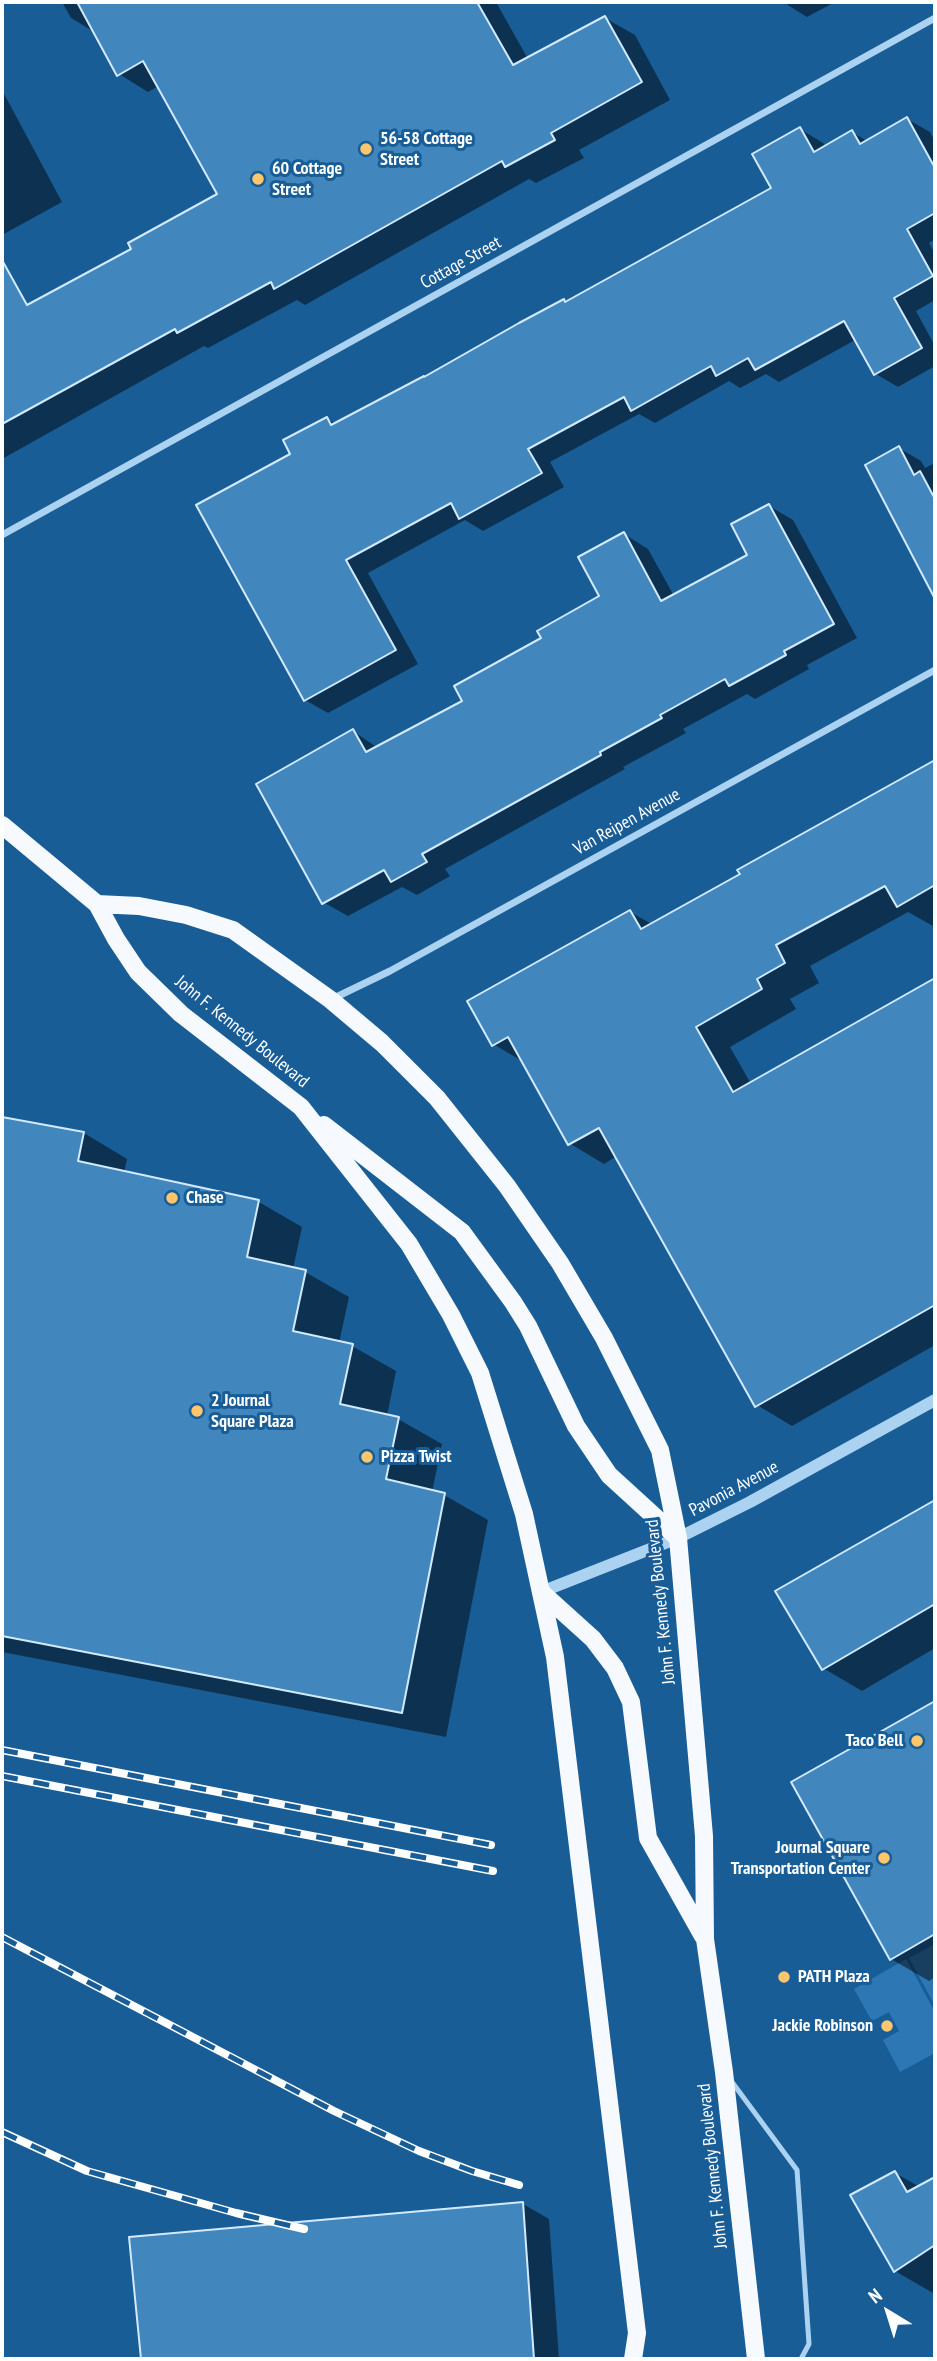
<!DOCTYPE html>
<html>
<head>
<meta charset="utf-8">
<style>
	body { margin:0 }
	#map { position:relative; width:937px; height:2361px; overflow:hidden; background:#195d97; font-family:"PT Sans Narrow",sans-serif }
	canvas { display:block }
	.frame { position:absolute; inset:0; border:4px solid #fff; pointer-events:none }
	.north { position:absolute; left:853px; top:2277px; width:70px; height:70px; -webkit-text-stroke:5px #195d97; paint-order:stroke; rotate:322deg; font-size:19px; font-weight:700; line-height:28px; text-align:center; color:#fff }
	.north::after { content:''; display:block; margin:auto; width:24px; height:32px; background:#fff; clip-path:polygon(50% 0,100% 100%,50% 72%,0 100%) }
</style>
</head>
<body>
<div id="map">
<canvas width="937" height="2361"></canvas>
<div class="frame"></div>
<div class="north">N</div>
</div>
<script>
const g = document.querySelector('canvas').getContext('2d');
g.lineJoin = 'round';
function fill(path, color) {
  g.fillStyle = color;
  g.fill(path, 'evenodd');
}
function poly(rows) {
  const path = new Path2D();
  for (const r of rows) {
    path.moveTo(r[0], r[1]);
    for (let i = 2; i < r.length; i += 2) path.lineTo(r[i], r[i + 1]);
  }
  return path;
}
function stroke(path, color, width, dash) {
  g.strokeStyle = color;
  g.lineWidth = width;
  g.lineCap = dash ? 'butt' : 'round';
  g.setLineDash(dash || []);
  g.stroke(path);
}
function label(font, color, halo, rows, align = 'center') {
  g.font = font + ' "PT Sans Narrow",sans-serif';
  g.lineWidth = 6;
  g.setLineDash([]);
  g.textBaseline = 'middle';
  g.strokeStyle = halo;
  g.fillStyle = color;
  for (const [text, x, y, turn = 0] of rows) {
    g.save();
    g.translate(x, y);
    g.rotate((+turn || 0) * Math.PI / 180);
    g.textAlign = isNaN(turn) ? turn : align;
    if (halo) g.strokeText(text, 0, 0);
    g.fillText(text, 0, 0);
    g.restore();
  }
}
fill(poly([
	[935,1944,935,2006,909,1958],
	[906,1959,935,2012,935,2053,900,2072,883,2040,899,2031,889,2012,872,2021,854,1989]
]), '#2d77b5');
fill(poly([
	[62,2,496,2,528,59,605,18,635,35,670,100,579,150,584,158,536,183,529,179,305,305,297,300,208,348,204,346,2,459,2,314,24,302,30,306,133,250,219,195,159,86,148,92,119,74,96,33,71,18],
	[783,2,835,2,807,17],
	[2,90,62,202,2,235],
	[907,119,930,132,935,142,935,239,929,243,935,254,935,300,916,311,935,346,935,366,898,387,876,374,857,339,779,382,766,374,740,388,729,381,655,423,639,414,550,462,564,487,483,531,465,520,368,573,418,664,328,713,305,700,293,455,327,419,336,424,564,301,567,303,773,188,800,129,823,143,826,147,852,132,867,141],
	[899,448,921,461,925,468,935,463,935,584,926,579],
	[769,506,793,520,857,638,807,665,809,669,755,699,747,694,683,729,686,733,623,767,625,769,445,869,450,876,417,895,402,887,348,916,323,902,353,731,378,748,464,701,543,639,602,597,624,534,648,549,674,596,750,555],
	[935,763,935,925,933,926,908,912,810,966,819,983,790,999,796,1009,730,1047,751,1084,935,980,935,1345,792,1426,757,1405,617,1156,604,1164,569,1143,524,1062,493,1044,630,912,652,924,742,875,740,871],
	[2,1119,84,1133,127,1159,124,1173,259,1202,302,1227,293,1269,305,1272,349,1297,339,1343,352,1346,396,1371,387,1416,398,1419,442,1444,432,1492,444,1495,488,1520,446,1737,2,1652],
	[935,1502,935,1648,862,1691,823,1668,777,1592],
	[935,1702,935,1977,929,1981,891,1959,794,1783],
	[895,2173,920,2187,935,2179,935,2291,933,2293,895,2271],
	[523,2204,549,2219,559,2359,143,2359,131,2238]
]), '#0007');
const building = poly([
	[77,2,477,2,513,65,605,16,642,82,551,133,555,140,505,167,502,161,274,289,271,282,177,333,175,329,2,424,2,260,27,305,131,249,128,243,217,194,143,61,117,76,77,2],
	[907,117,935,168,935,213,907,229,933,276,894,298,922,348,874,375,844,321,755,370,748,358,716,376,711,366,631,411,624,397,528,449,542,473,459,519,451,503,346,560,396,650,304,701,196,505,290,454,283,440,327,417,331,425,424,376,424,377,519,323,564,299,565,302,771,188,752,154,800,127,814,152,852,130,860,144,907,117],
	[899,446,914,475,920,471,935,499,935,599,865,465,899,446],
	[769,504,834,624,784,651,786,655,729,686,725,679,660,715,662,718,600,752,601,755,422,854,427,862,391,882,384,870,322,904,256,784,353,729,366,752,462,701,454,686,541,638,537,631,599,596,578,557,624,532,661,601,747,555,731,524,769,504],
	[935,760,935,885,897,907,885,886,776,945,785,963,757,979,762,989,696,1027,733,1092,935,978,935,1305,755,1407,599,1128,568,1145,508,1037,492,1046,467,1001,630,910,641,929,740,874,737,870,935,760],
	[2,1117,84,1132,78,1161,259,1200,247,1257,306,1270,293,1331,353,1344,340,1404,399,1417,386,1479,445,1493,402,1713,2,1636,2,1117],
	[935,1500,935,1604,822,1670,775,1591,935,1500],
	[935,1701,935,1934,890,1960,791,1782,935,1701],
	[895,2171,907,2192,935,2177,935,2245,894,2272,850,2195,895,2171],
	[523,2202,534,2359,141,2359,129,2237,523,2202]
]);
fill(building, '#4286be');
stroke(building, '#d3eafc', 2);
stroke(poly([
	[732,2082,797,2170,809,2344,801,2359]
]), '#acd2f1', 5);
stroke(poly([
	[2,535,935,18],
	[332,999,390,971,935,670]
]), '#acd2f1', 7);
stroke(poly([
	[541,1592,678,1538,750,1502,935,1400]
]), '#acd2f1', 12);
stroke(poly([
	[2,825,97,904,116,939,138,972,181,1014,301,1107,409,1244,451,1315,480,1373,524,1514,555,1657,637,2333,633,2359],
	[97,904,139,906,186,915,233,930,331,1000,382,1043,437,1098,507,1186,560,1263,604,1338,660,1450,678,1538,704,1836,705,1939,724,2072,756,2359],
	[324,1125,462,1232,513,1302,528,1326,576,1426,609,1475,678,1538],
	[541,1592,593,1639,615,1668,631,1702,648,1838,703,1936]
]), '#f6faff', 18);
const rail = poly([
	[2,1750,491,1845],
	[2,1776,493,1871],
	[2,1937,334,2111,419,2151,472,2171,519,2185],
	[2,2132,87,2171,236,2213,304,2229]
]);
stroke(rail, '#fff', 8);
stroke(rail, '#195d97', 5, [16]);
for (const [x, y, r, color] of [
	[366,149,7,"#ffc66c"],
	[258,179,7,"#ffc66c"],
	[172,1198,7,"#ffc66c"],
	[197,1411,7,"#ffc66c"],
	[367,1457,7,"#ffc66c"],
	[917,1741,7,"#ffc66c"],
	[884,1858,7,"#ffc66c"],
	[784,1977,7,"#ffc66c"],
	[887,2026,7,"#ffc66c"]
]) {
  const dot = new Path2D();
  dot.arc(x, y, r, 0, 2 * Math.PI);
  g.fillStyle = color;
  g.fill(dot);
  stroke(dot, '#195d97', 2.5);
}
label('bold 18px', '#fff', '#195d97', [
	["56-58 Cottage",380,139],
	["Street",380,160],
	["60 Cottage",272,169],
	["Street",272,190],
	["Chase",186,1198],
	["2 Journal",211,1401],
	["Square Plaza",211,1422],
	["Pizza Twist",381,1457],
	["Taco Bell",903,1741,"right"],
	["Journal Square",870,1848,"right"],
	["Transportation Center",870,1869,"right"],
	["PATH Plaza",798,1977],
	["Jackie Robinson",873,2026,"right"]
], 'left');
label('18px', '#fff', '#195d97', [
	["Cottage Street",461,263,-29],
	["Van Reipen Avenue",627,822,-29],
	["John F. Kennedy Boulevard",242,1032,39],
	["Pavonia Avenue",734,1489,-28],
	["John F. Kennedy Boulevard",661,1602,-96],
	["John F. Kennedy Boulevard",713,2166,-96]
]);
</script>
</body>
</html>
